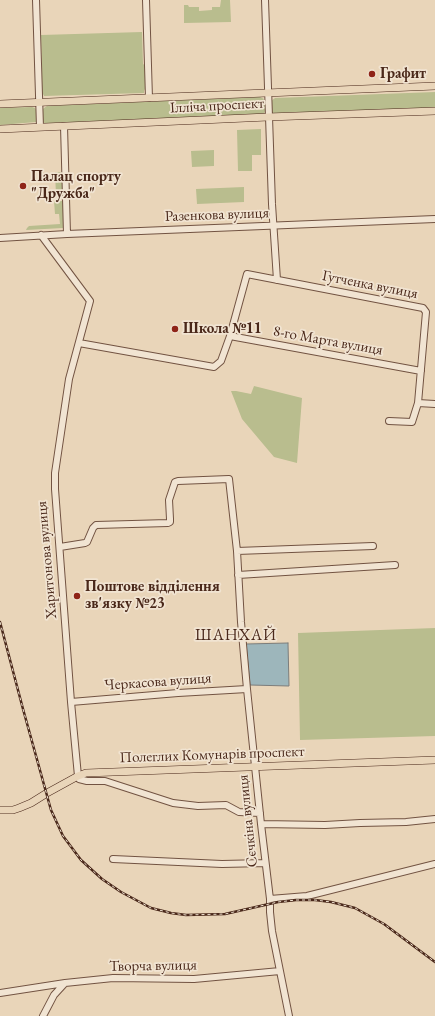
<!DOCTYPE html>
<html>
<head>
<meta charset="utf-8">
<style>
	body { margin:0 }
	canvas { display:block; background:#e9d5b9 }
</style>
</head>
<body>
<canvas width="435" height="1016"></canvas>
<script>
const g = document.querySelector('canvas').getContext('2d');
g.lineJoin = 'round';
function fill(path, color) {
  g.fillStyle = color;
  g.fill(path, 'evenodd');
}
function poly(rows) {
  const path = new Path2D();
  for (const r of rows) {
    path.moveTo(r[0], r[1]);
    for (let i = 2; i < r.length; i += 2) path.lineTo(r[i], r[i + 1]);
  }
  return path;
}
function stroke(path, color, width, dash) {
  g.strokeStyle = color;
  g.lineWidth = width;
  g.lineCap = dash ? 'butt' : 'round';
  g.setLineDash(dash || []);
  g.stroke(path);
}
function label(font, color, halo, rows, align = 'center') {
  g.font = font + ' "EB Garamond",serif';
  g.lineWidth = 3.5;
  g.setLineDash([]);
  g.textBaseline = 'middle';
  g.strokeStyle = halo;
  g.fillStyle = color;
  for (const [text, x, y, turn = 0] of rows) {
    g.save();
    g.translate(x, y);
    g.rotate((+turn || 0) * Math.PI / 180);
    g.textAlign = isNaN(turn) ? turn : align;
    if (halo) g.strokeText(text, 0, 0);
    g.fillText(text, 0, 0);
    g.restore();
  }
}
fill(poly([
	[221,0,230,0,231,22,184,23,184,5,188,5,189,7,199,7,199,11,212,10,212,7,220,7],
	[142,32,143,64,146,66,146,75,145,77,145,89,144,91,144,93,44,96,43,94,41,93,41,68,42,67,41,35],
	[435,92,435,109,272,113,271,112,271,101,275,98],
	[260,97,264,99,265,103,265,111,264,114,261,115,48,123,44,123,42,121,42,110,44,108,47,106],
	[32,107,35,108,37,111,37,121,36,122,0,125,0,108],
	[261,129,261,155,252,155,252,171,238,171,237,130],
	[214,150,214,166,192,167,191,151],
	[55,172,62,172,62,196,57,197,56,195],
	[244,187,244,202,197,204,196,189],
	[54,201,63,201,63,228,26,230,27,228,29,226,60,224,59,214,55,214],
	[254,386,302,398,297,463,274,457,242,419,231,391,236,391,251,394],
	[435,628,435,736,300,740,298,633]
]), '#b9bd8e');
const water = poly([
	[288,643,289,686,250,685,246,644,288,643]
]);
fill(water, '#9db6bb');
stroke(water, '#7c7d7b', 1);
const minor = poly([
	[36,0,40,127],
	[146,0,149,98],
	[265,0,272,204,277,280],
	[64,126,67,234],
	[41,235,90,301,69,379,55,473,55,489,71,702,78,776,79,779,87,781,105,781,173,803,198,806,226,805,239,812,260,813],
	[0,238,67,234,435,219],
	[230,336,421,371],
	[79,343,214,367,221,361,230,336,247,274,423,308,426,312,418,403,412,422,389,421],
	[418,403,435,404],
	[60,547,85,543,87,542,93,528,96,525,168,523,170,522,170,519,169,500,175,482,178,481,229,479,237,551,241,622,247,689,261,824,270,899,270,912,272,931,289,1016],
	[237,551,373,546],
	[238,575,395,565],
	[71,702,178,693,247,689],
	[261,824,325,825,360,823,406,822,435,819],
	[113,859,222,864,265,863],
	[270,899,307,896,435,864],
	[0,993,65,983],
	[43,1016,54,995,65,983,113,978,194,979,280,971]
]);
const major = poly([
	[0,104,435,86],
	[0,129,268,117,435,111],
	[0,810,13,810,19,808,31,803,47,793,78,776,86,773,435,760]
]);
stroke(minor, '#725342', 8);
stroke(major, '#4a281a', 8);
stroke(minor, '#f1e4d2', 6);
stroke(major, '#e9d5b9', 7);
const rail = poly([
	[0,622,23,709,51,810,63,836,81,860,102,879,121,892,151,908,171,913,186,915,225,914,278,902,296,900,315,900,331,902,355,908,384,924,435,962]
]);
stroke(rail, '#4a281a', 2.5);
stroke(rail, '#f1e4d2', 1, [3]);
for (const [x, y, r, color] of [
	[372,74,4,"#8f2418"],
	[23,186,4,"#8f2418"],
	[175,329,4,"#8f2418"],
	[77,596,4,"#8f2418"]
]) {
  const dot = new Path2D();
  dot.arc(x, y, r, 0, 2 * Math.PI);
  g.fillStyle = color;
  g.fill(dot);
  stroke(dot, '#f1e4d2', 1.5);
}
label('bold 15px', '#4a281a', '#f1e4d2', [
	["Графит",380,74],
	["Палац спорту",31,177],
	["\"Дружба\"",31,194],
	["Школа №11",183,329],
	["Поштове відділення",85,587],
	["зв'язку №23",85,604]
], 'left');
label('15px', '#4a281a', '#f1e4d2', [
	["Ілліча проспект",217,106,-3],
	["Разенкова вулиця",217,215,-2],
	["Гутченка вулиця",370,285,11],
	["8-го Марта вулиця",328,341,10],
	["Харитонова вулиця",47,560,-95],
	["Черкасова вулиця",158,682,-4],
	["Полеглих Комунарів проспект",212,755,-2],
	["Сєчкіна вулиця",248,821,-96],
	["Творча вулиця",153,966,-1]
]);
g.letterSpacing = '1px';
label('16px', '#4a281a', '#f1e4d2', [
	["ШАНХАЙ",236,636]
]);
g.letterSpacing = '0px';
</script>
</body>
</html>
